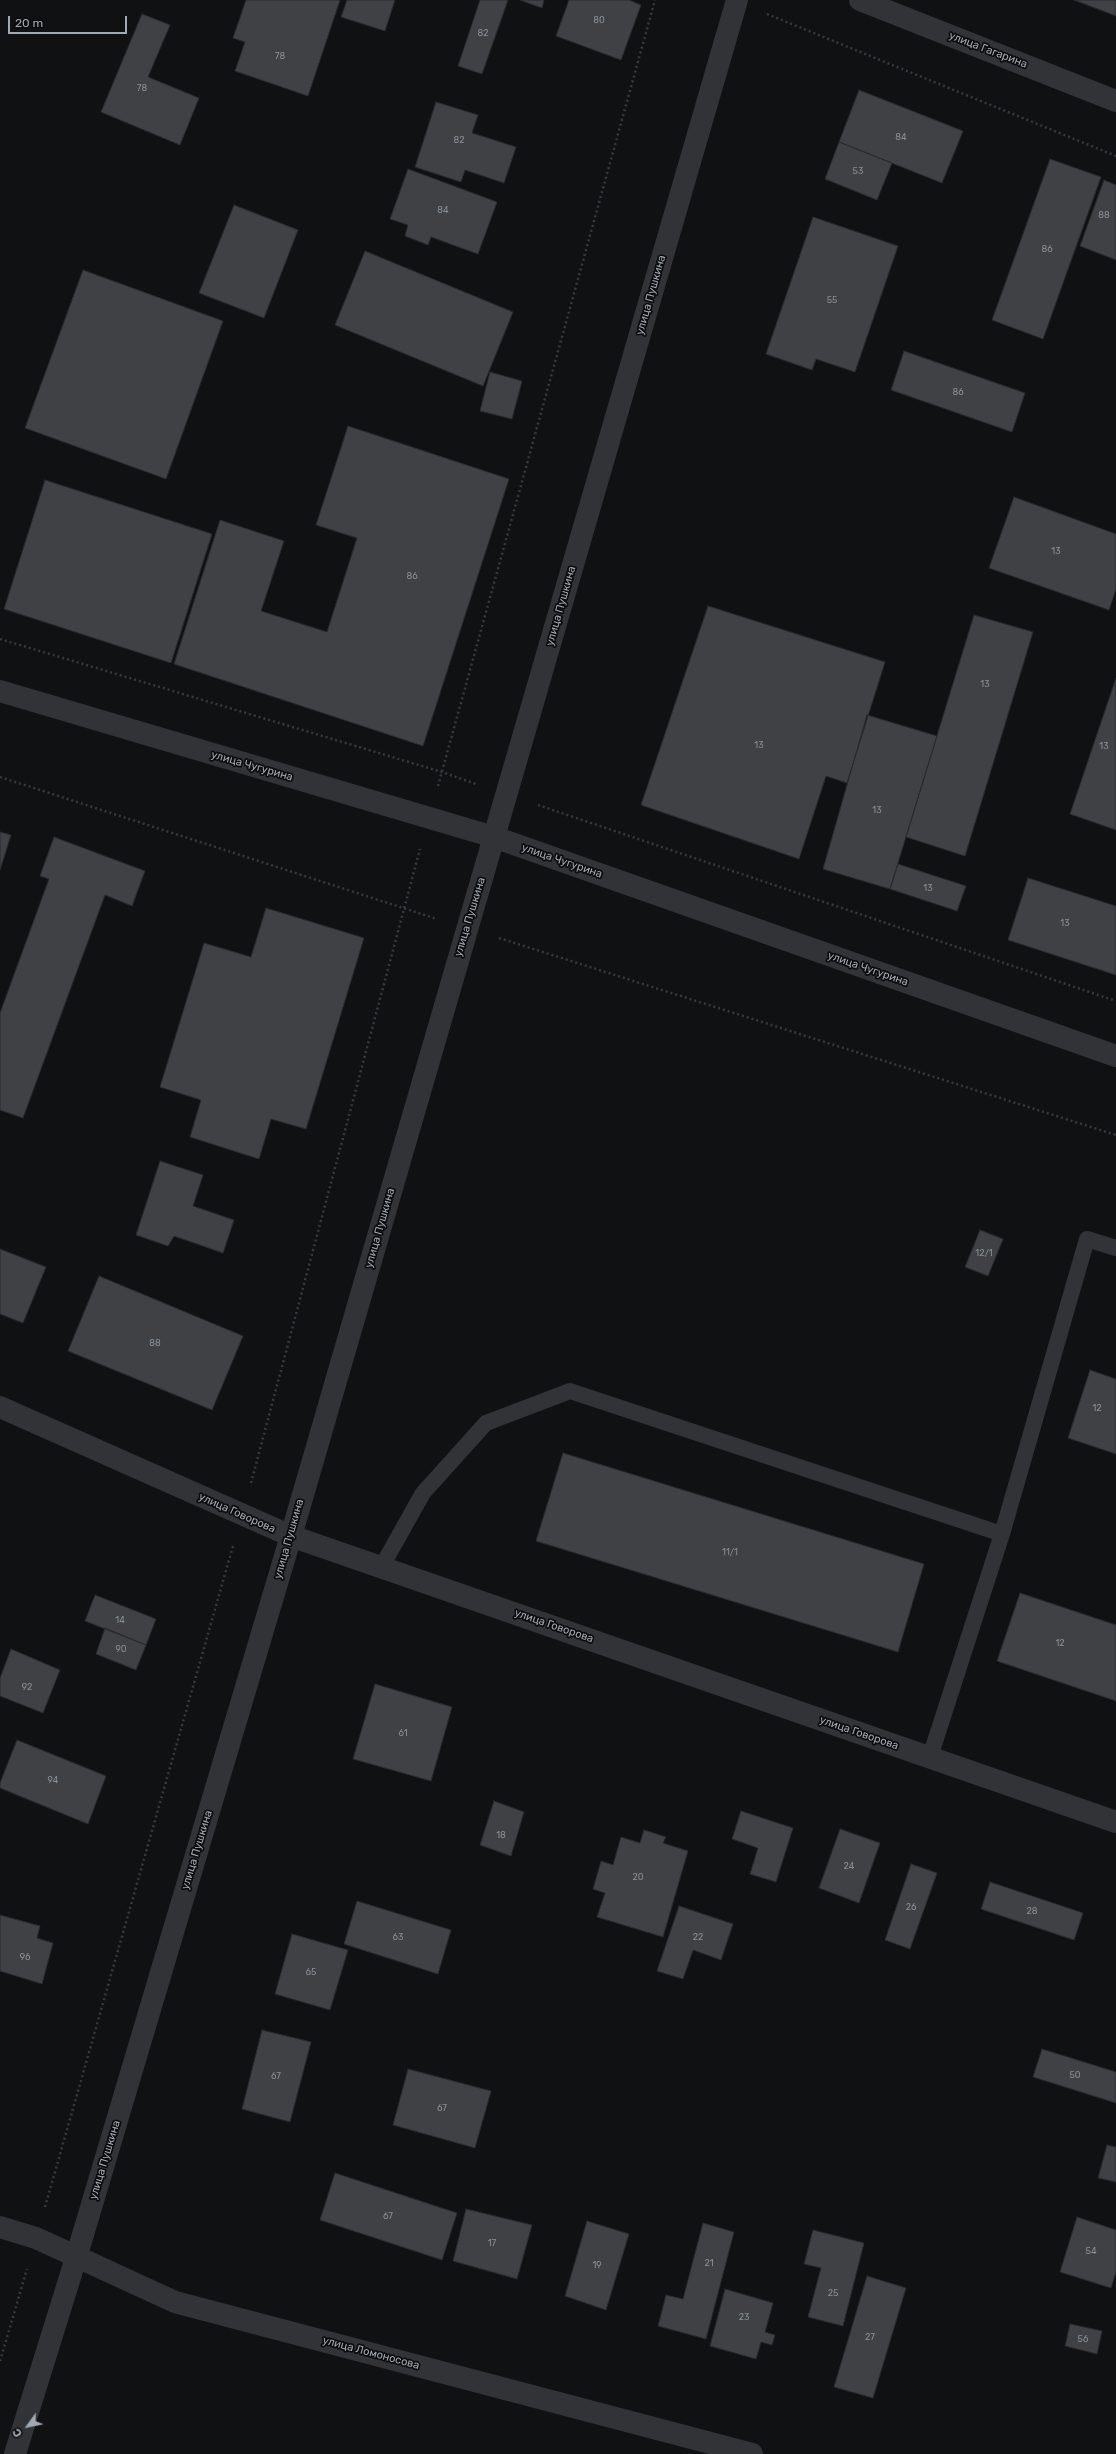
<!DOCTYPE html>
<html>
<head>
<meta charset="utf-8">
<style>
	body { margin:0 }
	#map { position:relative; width:1116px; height:2454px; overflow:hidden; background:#101112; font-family:Rubik,sans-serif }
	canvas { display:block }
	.north { position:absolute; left:8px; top:2406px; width:40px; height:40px; -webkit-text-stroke:3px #0c0c0d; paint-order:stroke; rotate:237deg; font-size:11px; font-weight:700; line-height:16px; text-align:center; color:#a1aab4 }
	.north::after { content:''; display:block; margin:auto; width:14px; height:18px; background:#a1aab4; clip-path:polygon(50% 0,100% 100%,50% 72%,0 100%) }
	.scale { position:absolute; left:8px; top:16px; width:119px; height:18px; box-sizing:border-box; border:2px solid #a1aab4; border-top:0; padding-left:5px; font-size:12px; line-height:14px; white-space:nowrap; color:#a1aab4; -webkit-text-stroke:3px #0c0c0d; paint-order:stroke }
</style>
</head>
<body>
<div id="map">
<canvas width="1116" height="2454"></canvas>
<div class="north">С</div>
<div class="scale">20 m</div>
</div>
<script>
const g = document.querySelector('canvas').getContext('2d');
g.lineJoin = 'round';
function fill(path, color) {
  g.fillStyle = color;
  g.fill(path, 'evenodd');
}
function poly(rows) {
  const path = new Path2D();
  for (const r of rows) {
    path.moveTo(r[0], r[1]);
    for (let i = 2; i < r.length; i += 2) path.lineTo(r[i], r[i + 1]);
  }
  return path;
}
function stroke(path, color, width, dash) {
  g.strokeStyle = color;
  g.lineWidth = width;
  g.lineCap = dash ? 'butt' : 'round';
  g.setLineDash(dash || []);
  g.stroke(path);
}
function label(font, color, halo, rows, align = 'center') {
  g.font = font + ' Rubik,sans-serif';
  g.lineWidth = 3.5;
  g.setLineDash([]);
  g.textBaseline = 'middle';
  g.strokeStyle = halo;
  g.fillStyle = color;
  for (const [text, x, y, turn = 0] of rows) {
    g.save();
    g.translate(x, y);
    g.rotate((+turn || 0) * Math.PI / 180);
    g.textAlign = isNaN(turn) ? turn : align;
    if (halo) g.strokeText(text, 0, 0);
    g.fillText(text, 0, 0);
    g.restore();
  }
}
const building = poly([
	[246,0,340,0,308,96,235,71,245,42,233,38,246,0],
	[347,0,395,0,385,31,341,17,347,0],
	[480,0,508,0,482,74,458,66,480,0],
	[520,0,544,0,542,8,520,0],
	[569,0,629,0,641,5,621,60,556,36,569,0],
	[1074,0,1116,0,1116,16,1074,0],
	[142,14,170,25,148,77,199,98,180,145,101,112,142,14],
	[859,90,963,131,942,183,839,142,859,90],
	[436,102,478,115,472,133,516,147,504,183,465,170,461,182,415,167,436,102],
	[839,142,892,163,877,200,825,179,839,142],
	[1050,159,1101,177,1043,339,992,320,1050,159],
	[408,169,497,202,478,254,431,237,428,245,405,236,408,225,390,219,408,169],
	[1104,180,1116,185,1116,260,1080,246,1104,180],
	[234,205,298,230,264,318,199,293,234,205],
	[813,217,898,246,855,372,816,359,812,370,766,354,813,217],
	[365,251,513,312,483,386,335,325,365,251],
	[83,270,223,321,166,479,25,428,83,270],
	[904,351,1025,393,1012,432,891,390,904,351],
	[490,372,522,381,512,419,480,411,490,372],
	[348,426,509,479,423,746,174,664,220,520,284,541,261,611,327,632,357,538,316,525,348,426],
	[45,480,212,534,171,663,4,609,45,480],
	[1014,497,1116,534,1116,589,1109,610,989,568,1014,497],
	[708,606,885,662,847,783,826,776,799,859,641,805,708,606],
	[974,615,1033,632,965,856,906,837,974,615],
	[1116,678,1116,830,1070,814,1116,678],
	[867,715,937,736,890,889,823,869,867,715],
	[0,832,11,835,0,870,0,832],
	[54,837,145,871,132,906,105,895,23,1118,0,1110,0,1013,49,879,40,876,54,837],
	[898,864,966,886,957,911,890,889,898,864],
	[1028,878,1116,906,1116,975,1008,940,1028,878],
	[266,908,364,938,306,1129,271,1119,259,1159,190,1137,201,1100,160,1087,204,943,251,957,266,908],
	[160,1161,203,1175,193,1206,234,1220,223,1253,174,1236,168,1246,136,1235,160,1161],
	[980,1230,1003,1239,988,1276,965,1267,980,1230],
	[0,1249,46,1267,23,1323,0,1314,0,1249],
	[99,1276,243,1336,212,1410,68,1351,99,1276],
	[1090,1370,1116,1379,1116,1454,1068,1438,1090,1370],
	[563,1453,924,1564,898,1652,536,1541,563,1453],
	[1020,1593,1116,1625,1116,1701,997,1661,1020,1593],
	[95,1595,156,1619,146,1645,85,1621,95,1595],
	[105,1628,146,1645,136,1670,96,1654,105,1628],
	[11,1649,60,1670,43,1713,0,1696,0,1678,11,1649],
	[375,1684,452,1707,431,1781,353,1759,375,1684],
	[17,1740,106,1776,88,1824,0,1788,0,1783,17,1740],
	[494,1801,524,1812,511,1856,480,1845,494,1801],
	[741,1811,793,1828,776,1882,750,1874,758,1848,732,1839,741,1811],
	[840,1829,880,1843,859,1903,819,1888,840,1829],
	[644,1830,666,1837,663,1843,688,1851,663,1937,597,1917,605,1893,593,1889,601,1861,613,1865,621,1837,640,1843,644,1830],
	[911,1864,937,1873,910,1949,885,1940,911,1864],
	[990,1882,1083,1913,1074,1940,981,1909,990,1882],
	[357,1901,451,1930,438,1974,344,1944,357,1901],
	[679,1906,733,1924,721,1960,693,1950,683,1979,657,1971,679,1906],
	[0,1915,40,1926,37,1938,53,1943,42,1984,0,1971,0,1915],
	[292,1934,348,1950,330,2010,275,1994,292,1934],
	[262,2030,311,2042,290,2122,242,2109,262,2030],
	[1042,2049,1116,2072,1116,2103,1033,2077,1042,2049],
	[408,2069,491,2091,475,2148,393,2125,408,2069],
	[1107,2145,1116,2147,1116,2182,1098,2178,1107,2145],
	[335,2173,457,2213,442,2260,320,2220,335,2173],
	[466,2209,532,2225,517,2279,453,2261,466,2209],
	[1077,2217,1116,2230,1116,2272,1111,2288,1060,2272,1077,2217],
	[587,2221,629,2234,606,2310,565,2296,587,2221],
	[703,2223,734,2232,706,2339,658,2326,666,2295,683,2299,703,2223],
	[813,2230,864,2243,843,2326,808,2317,821,2268,804,2264,813,2230],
	[867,2276,906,2288,873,2398,834,2387,867,2276],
	[725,2289,773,2303,765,2332,775,2335,772,2345,761,2342,756,2359,710,2346,725,2289],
	[1070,2324,1102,2331,1097,2354,1065,2346,1070,2324]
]);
fill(building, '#3f4145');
stroke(building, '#2a2b2e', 1);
stroke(poly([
	[767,14,1116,156],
	[0,639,442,772,476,784],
	[0,777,437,919],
	[438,786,655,0],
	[538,805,1116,1001],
	[499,938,1116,1135],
	[251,1483,420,849],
	[45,2207,233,1546],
	[0,2361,27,2269]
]), '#373a3e', 2.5, [2, 3]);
stroke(poly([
	[382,1566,423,1493,486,1423,570,1391,1002,1534],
	[930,1757,1002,1534,1087,1239,1116,1248]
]), '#313337', 16);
stroke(poly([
	[0,1407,291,1536,1116,1822],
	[0,2227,36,2238,175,2302,752,2454],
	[15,2454,76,2258,291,1536,737,0]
]), '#313337', 22);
stroke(poly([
	[860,0,1116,101],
	[0,691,494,837,1116,1056]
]), '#313337', 22);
label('9px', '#889098', null, [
	["80",599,20],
	["82",483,33],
	["78",280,56],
	["78",142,88],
	["84",901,137],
	["82",459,140],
	["53",858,171],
	["84",443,210],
	["88",1104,215],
	["86",1047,249],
	["55",832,300],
	["86",958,392],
	["13",1056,551],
	["86",412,576],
	["13",985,684],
	["13",759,745],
	["13",1104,746],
	["13",877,810],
	["13",928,888],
	["13",1065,923],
	["12/1",984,1253],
	["88",155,1343],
	["12",1097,1408],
	["11/1",730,1552],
	["14",120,1620],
	["12",1060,1643],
	["90",121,1649],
	["92",27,1687],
	["61",403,1733],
	["94",53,1780],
	["18",501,1835],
	["24",849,1866],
	["20",638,1877],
	["26",911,1907],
	["28",1032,1911],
	["63",398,1937],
	["22",698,1937],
	["96",25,1957],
	["65",311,1972],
	["50",1075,2075],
	["67",276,2076],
	["67",442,2108],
	["67",388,2216],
	["17",492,2243],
	["54",1091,2251],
	["21",709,2263],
	["19",597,2265],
	["25",833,2293],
	["23",744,2317],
	["27",870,2337],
	["56",1083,2339]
]);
label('11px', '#a1aab4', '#0c0c0d', [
	["улица Гагарина",988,50,21],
	["улица Пушкина",651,295,-74],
	["улица Пушкина",561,606,-74],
	["улица Чугурина",252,766,16],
	["улица Чугурина",562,861,19],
	["улица Пушкина",470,917,-73],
	["улица Чугурина",868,969,19],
	["улица Пушкина",380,1228,-74],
	["улица Говорова",237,1513,24],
	["улица Пушкина",289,1539,-74],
	["улица Говорова",554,1626,19],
	["улица Говорова",859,1733,19],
	["улица Пушкина",197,1850,-73],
	["улица Пушкина",105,2160,-73],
	["улица Ломоносова",371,2353,15]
]);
</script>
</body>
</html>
